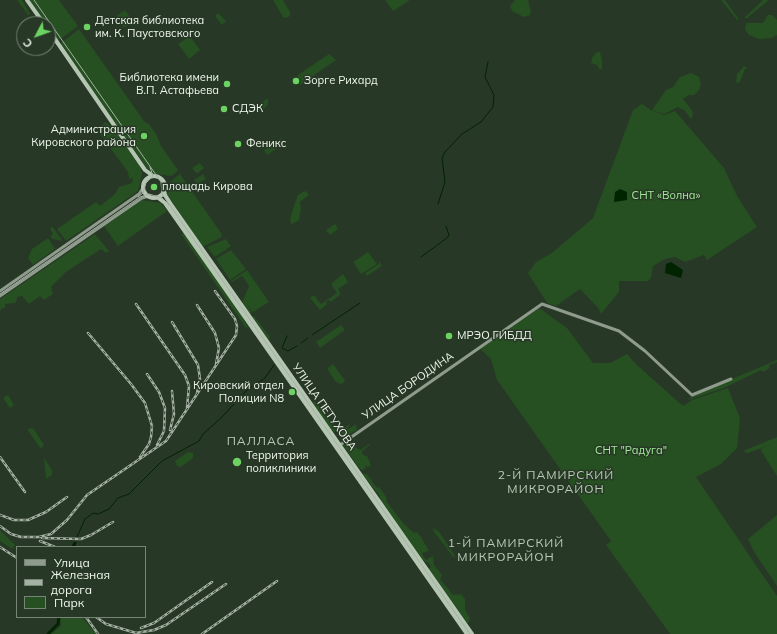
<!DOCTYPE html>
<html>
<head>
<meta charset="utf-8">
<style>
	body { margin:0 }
	#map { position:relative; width:777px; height:634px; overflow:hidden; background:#283826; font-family:Mulish,sans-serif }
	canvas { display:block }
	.legend { position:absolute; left:16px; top:546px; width:130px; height:72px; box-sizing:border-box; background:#283826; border:1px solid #778576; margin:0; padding:5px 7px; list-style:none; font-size:12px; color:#eef8ed }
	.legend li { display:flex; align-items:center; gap:8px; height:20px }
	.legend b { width:20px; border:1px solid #778576 }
	.north { position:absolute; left:16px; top:16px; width:40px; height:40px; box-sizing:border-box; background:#283826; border:1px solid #778576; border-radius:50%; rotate:229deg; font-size:11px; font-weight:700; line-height:16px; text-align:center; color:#eef8ed }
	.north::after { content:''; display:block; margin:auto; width:14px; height:18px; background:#6cd362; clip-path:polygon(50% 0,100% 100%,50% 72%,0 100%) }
</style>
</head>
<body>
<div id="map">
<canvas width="777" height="634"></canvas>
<ul class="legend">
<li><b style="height:5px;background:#8f9b8d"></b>Улица</li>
<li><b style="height:5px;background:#a5b1a4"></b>Железная дорога</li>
<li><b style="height:11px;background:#264f22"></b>Парк</li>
</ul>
<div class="north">С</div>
</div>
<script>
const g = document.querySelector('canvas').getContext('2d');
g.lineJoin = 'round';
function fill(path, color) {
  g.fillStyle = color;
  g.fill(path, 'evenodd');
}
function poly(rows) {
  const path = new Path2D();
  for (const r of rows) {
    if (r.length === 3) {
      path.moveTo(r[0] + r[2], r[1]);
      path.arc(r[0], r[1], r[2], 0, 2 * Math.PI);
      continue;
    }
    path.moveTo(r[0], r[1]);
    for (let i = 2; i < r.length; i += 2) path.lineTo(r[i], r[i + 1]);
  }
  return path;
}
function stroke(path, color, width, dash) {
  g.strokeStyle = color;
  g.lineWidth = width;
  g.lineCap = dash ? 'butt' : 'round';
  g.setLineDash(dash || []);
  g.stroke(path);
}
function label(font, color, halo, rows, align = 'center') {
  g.font = font + ' Mulish,sans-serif';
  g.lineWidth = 3;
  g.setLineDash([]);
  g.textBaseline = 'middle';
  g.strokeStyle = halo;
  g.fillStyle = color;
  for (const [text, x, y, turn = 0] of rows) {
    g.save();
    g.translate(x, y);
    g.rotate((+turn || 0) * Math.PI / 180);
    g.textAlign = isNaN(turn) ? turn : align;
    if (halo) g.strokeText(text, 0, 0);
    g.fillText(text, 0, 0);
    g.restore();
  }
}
fill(poly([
	[17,0,22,0,30,14,28,15],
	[29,0,59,0,78,26,58,41,48,27,48,24,46,24],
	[283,0,290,12,290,16,286,18,283,17,273,0],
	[385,0,410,0,393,11],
	[515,0,528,0,531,12,530,15,524,17,512,11,510,6],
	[721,0,725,0,738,18,738,21],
	[763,0,769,0,746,19,745,17],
	[125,10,133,21,124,28,116,16],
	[218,13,226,21,222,25,215,16],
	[768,15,772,15,777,20,777,35,772,38,759,39,749,35,745,30,746,23,763,23],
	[79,29,144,121,150,125,157,136,161,146,178,170,172,176,155,174,149,171,60,44],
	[190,36,200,50,189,59,178,44],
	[597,52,600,52,602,61,602,68,600,70,597,65,591,63,592,58],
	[329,54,336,60,300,85,295,77],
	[744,66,748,69,745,69,740,82,736,83,737,74],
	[691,73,699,77,701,84,699,90,694,95,689,95,683,99,692,110,693,115,691,119,685,111,678,107,664,114,652,110,666,90,673,87,680,77],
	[268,98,268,105,258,112,256,108,257,106],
	[642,104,651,110,664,115,675,111,724,168,737,196,757,227,707,260,704,255,685,262,675,257,665,259,653,266,651,278,648,281,619,281,619,292,601,314,599,309,580,289,556,306,547,303,528,273,536,262,552,253,593,218,633,110],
	[105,122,113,127,114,131,118,134,140,166,142,174,138,191,66,241,57,229,96,202,100,206,115,194,119,187,132,183,133,178,129,179,128,172,111,149,112,140,106,141,97,131],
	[281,138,285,143,267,155,264,150],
	[200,163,204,168,198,173,195,172,192,168],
	[180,174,221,233,222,237,202,247,167,194,171,181],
	[203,174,206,179,197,184,194,180],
	[304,191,307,192,309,195,300,202,301,209,299,220,291,225,290,219,295,203,298,195],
	[142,200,161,203,167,211,118,246,104,226],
	[335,224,338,229,330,235,326,230],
	[52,226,63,241,52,239,50,236,53,234,50,229],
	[185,233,244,318,243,319,248,327,246,328,181,234],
	[95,234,109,251,106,253,101,249,66,272,51,287,53,294,44,300,40,296,29,304,22,296,17,297,16,303,5,304,5,307,0,310,0,299],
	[48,238,55,249,33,265,28,258,32,249],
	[226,239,231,246,215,257,207,247],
	[231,250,246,269,230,280,216,259],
	[368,252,377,264,361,274,353,262],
	[379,261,382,266,367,276,365,273,379,264],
	[247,270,269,302,253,312,247,304,252,312,250,314,242,303,249,286,242,276,232,282,231,281],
	[343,274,348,282,338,289,341,294,331,302,329,300,326,302,327,304,320,310,310,298,314,295,321,304,337,293,331,284],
	[539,308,567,328,593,363,610,363,627,354,637,365,683,406,692,400,728,388,740,418,737,448,721,464,696,477,777,596,777,634,670,634,606,545,611,541,497,380,491,359,480,349],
	[254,316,270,337,269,340,252,317],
	[341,325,345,330,320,348,316,342],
	[777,360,777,362,769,365,770,368,763,372,761,370,724,388,688,400,692,396],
	[333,364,344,379,345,381,343,383,340,384,335,381,328,370,328,368],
	[8,395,14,405,10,408,3,398],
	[315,401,337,430,335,432,330,429,312,403],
	[350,424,347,430,356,424,357,430,341,440,340,437,337,436,338,432],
	[33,428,44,445,41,449,27,429],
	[777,437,777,476,760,449,773,444,747,453,743,451],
	[350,443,360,450,369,444,370,445,362,451,363,455,367,456,371,465,368,467,365,465,366,468,362,470,359,468,343,445],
	[188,452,193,453,193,458,181,467,177,466,175,461],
	[44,458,52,470,52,475,46,479],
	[362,474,367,474,377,488,379,487,387,498,386,501,404,524,414,533,417,532,421,537,429,551,422,553,423,556,426,560,433,556,434,565,442,575,440,579,453,595,461,594,465,599,465,610,470,618,469,622,467,623,429,569,431,566,427,562,422,560,380,499,380,496],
	[777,515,777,586,754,552,748,539],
	[434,528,440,533,455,556,454,558,435,533,433,529],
	[0,530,15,545,12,549,0,541],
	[60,617,82,617,96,634,51,634,61,626]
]), '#264f22');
fill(poly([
	[620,189,627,192,627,200,614,202,615,192],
	[671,262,683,270,681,278,665,273,666,264]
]), '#002300');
stroke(poly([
	[438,204,445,182,442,158,445,152,462,134,481,122,493,107,494,95,485,77,488,62],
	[421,257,447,238,449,235,446,226],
	[312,335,360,303],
	[287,336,282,348,288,351,297,346],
	[301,343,308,338],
	[77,537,85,519,93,513,98,514,109,509,118,498,129,494,162,461,199,441,203,434,222,417,247,390,265,378,274,365]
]), '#002300', 1);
stroke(poly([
	[73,547,75,543],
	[48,634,58,624,59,617]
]), '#002300', 3);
stroke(poly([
	[0,291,139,194,143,188],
	[0,296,142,198,149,196],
	[340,445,542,304,619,331,645,351,692,395,731,379]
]), '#8f9b8d', 3);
stroke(poly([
	[27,0,44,24],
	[48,29,145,170,153,176],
	[154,187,11],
	[164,190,165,195,172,206,472,634],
	[157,197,165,203,467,634]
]), '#b4c5b1', 4);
stroke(poly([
	[34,0,161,182,162,194,167,201,470,634],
	[138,197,143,193,146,183,153,176,150,167],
	[0,294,140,197,149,194,162,198,166,202]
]), '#a5b1a4', 1);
const rail = poly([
	[136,304,185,375,189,386,187,408],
	[197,305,215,333,219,348,216,364],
	[172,322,198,365,200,379,197,393],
	[88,333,131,384,145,403,152,426,151,437,149,444,140,457],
	[147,374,159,392,165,408,164,431,157,445],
	[170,430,174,414,172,391],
	[0,457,25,492],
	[0,515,14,520,28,520,46,512,67,497],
	[0,526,11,534,21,537,39,537,51,534,67,520,87,495,166,441,236,335,237,326,235,319,215,291],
	[42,538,81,539,91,535,113,522],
	[40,541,55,547],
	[0,547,17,558],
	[86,617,98,634],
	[96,617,106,624,136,633,154,630,166,625,226,584],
	[141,628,154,623,212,582],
	[202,634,277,581]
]);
stroke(rail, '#a5b1a4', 2.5);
stroke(rail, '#283826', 1, [3]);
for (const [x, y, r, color] of [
	[87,27,4,"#6cd362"],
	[296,81,4,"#6cd362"],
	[227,84,4,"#6cd362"],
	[224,109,4,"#6cd362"],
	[144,136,4,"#6cd362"],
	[238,144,4,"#6cd362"],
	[154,187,4,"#6cd362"],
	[449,336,4,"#6cd362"],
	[292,392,4,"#6cd362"],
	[237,462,5,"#6cd362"]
]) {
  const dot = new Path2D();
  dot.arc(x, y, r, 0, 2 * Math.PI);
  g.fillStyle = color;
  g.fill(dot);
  stroke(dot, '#283826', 1.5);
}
label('11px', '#eef8ed', '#283826', [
	["Детская библиотека",95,21],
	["им. К. Паустовского",95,34],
	["Библиотека имени",219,78,"right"],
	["В.П. Астафьева",219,91,"right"],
	["Зорге Рихард",304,81],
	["СДЭК",232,109],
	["Администрация",136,130,"right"],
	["Кировского района",136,143,"right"],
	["Феникс",246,144],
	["площадь Кирова",162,187],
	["МРЭО ГИБДД",457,336],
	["Кировский отдел",284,386,"right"],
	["Полиции N8",284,399,"right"],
	["Территория",246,456],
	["поликлиники",246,469]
], 'left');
label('11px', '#a1eb98', '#283826', [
	["СНТ «Волна»",666,196],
	["СНТ \"Радуга\"",631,451]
]);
label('11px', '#eef8ed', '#283826', [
	["УЛИЦА БОРОДИНА",408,386,-35],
	["УЛИЦА ПЕТУХОВА",324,407,55]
]);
g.letterSpacing = '1px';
label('12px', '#b9cdb6', '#283826', [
	["ПАЛЛАСА",261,441],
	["2-Й ПАМИРСКИЙ",556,475],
	["МИКРОРАЙОН",556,489],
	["1-Й ПАМИРСКИЙ",506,543],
	["МИКРОРАЙОН",506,557]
]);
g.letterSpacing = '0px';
</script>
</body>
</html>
